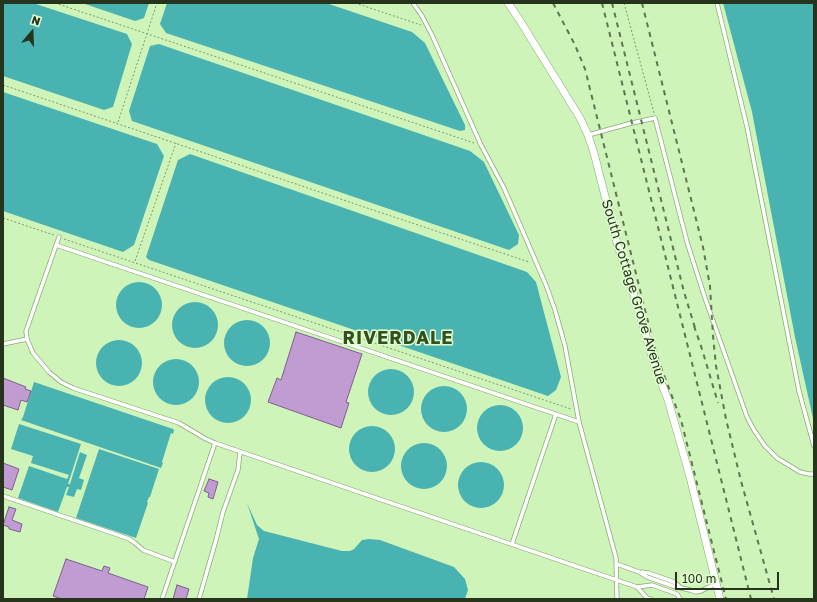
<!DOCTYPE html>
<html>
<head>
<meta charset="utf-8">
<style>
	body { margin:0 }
	#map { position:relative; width:817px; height:602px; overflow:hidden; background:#cff4b9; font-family:"Golos Text",sans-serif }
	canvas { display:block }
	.frame { position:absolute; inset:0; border:4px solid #26331d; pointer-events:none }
	.north { position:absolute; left:12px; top:12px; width:40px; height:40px; -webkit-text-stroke:3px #e1ffd0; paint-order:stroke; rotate:19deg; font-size:11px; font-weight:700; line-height:16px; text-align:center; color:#26331d }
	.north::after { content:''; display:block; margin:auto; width:14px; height:18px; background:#26331d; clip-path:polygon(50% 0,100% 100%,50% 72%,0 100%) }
	.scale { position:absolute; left:675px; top:572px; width:104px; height:18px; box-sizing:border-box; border:2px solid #26331d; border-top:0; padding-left:5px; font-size:12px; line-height:14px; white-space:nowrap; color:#26331d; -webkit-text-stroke:3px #e1ffd0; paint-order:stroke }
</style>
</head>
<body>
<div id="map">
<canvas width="817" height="602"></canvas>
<div class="frame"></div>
<div class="north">N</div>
<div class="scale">100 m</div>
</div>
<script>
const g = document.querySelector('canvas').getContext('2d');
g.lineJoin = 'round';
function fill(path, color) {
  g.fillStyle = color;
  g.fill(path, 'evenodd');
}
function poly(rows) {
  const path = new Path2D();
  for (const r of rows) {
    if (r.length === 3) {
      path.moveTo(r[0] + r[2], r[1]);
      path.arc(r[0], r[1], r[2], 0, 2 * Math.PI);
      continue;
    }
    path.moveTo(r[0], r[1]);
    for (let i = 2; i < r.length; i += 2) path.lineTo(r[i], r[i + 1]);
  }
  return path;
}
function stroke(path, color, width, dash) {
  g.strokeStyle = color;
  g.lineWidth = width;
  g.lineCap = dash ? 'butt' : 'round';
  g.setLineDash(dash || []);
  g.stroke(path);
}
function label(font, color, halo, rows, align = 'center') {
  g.font = font + ' "Golos Text",sans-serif';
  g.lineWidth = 3;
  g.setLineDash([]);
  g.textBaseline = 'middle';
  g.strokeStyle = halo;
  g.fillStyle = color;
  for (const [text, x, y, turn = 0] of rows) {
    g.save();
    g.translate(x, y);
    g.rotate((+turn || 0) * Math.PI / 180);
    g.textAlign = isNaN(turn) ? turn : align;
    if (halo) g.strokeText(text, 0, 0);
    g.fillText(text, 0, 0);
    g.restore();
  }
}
fill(poly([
	[3,3,33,3,127,34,132,44,113,107,104,110,3,76],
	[82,3,149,3,144,18,135,21],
	[167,3,326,3,412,32,425,43,465,125,465,130,460,131,166,33,160,24],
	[723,3,814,3,814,423,795,337,752,112],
	[159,44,470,151,484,162,519,235,518,244,509,250,132,121,129,111,150,46],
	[3,92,157,144,164,156,134,245,123,252,3,211],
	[190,154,527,272,536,282,561,377,556,390,548,396,149,260,146,257,178,160],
	[139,305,23],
	[195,325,23],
	[247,343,23],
	[119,363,23],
	[176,382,23],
	[391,392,23],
	[228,400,23],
	[34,382,173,429,174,430,173,434,171,433,162,462,163,463,161,468,21,420,23,417],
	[444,409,23],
	[500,428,23],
	[19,424,81,444,68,484,70,484,80,452,87,455,79,478,84,480,81,490,77,489,74,497,66,495,69,487,67,487,58,512,18,498,29,466,67,479,69,475,31,463,33,456,11,449],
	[372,449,23],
	[424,466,23],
	[99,449,159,469,150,497,149,497,147,502,148,503,136,538,76,518],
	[481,485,23],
	[247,503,257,525,264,531,342,551,350,551,354,549,362,540,369,539,380,540,454,567,465,579,468,590,465,599,247,599,253,558,259,539]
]), '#49b3b2');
const building = poly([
	[296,332,362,354,346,402,349,403,341,428,268,402,277,378,281,380,296,332],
	[3,378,26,387,25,389,31,391,27,402,21,400,18,410,3,405,3,378],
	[3,463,19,469,12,490,3,487,3,463],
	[209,479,218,482,213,499,208,497,209,493,204,491,209,479],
	[9,507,16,509,12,520,22,524,20,532,9,529,9,527,3,525,9,507],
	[66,559,102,571,104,566,110,568,108,573,148,587,144,599,62,599,53,596,66,559],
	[177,585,189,589,186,599,173,599,177,585]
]);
fill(building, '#c09cd2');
stroke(building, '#7f5d8f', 1);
const lane = poly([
	[413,3,422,16,432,35,481,145,504,188,546,285,555,310,565,346,579,422,616,558,617,599],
	[717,3,747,127,799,391,814,446],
	[588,135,632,123,655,118,687,242,705,298,747,417,754,430,765,446,777,458,800,472,809,474,814,474],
	[59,237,26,331,27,339,33,353,49,372,61,382,73,388,179,423,206,439,215,443,637,587,652,585,677,594,680,599],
	[56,245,579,422],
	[3,344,27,339],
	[3,496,118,535,129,539,135,543,143,550,175,562],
	[512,544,556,414],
	[617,564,639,572,647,577,673,586,690,590,696,592,701,591,709,587,716,584],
	[642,572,649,573,674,582,680,587],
	[637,587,647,598,651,599],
	[162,599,215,443],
	[199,599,216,540,223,512,238,470,240,452]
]);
const street = poly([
	[508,3,519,19,580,118,588,135,594,153,617,243,635,298,655,367,668,400,690,477,720,599]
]);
stroke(lane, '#89ab74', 5);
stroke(street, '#89ab74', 8);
stroke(poly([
	[55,3,474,143],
	[355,3,421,25],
	[624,3,654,113],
	[3,85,367,208,529,262],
	[118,122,157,3],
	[3,218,54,235],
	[64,239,571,409],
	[135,261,176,143]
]), '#7f996f', 1, [2, 2]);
stroke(lane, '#fff', 3.5);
stroke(street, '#fff', 7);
stroke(poly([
	[553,3,575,45,585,69,653,342,659,362,681,420,726,599],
	[602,3,751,599],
	[612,3,684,292,696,331],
	[642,3,703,247,710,286,713,336,716,366,726,419,741,481,774,599],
	[694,326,702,349,718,403]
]), '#607552', 2, [5, 5]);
label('14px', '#26331d', '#e1ffd0', [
	["South Cottage Grove Avenue",634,292,73]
]);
g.letterSpacing = '1px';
label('bold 18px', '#32501d', '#e1ffd0', [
	["RIVERDALE",398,338]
]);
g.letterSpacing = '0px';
</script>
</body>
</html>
